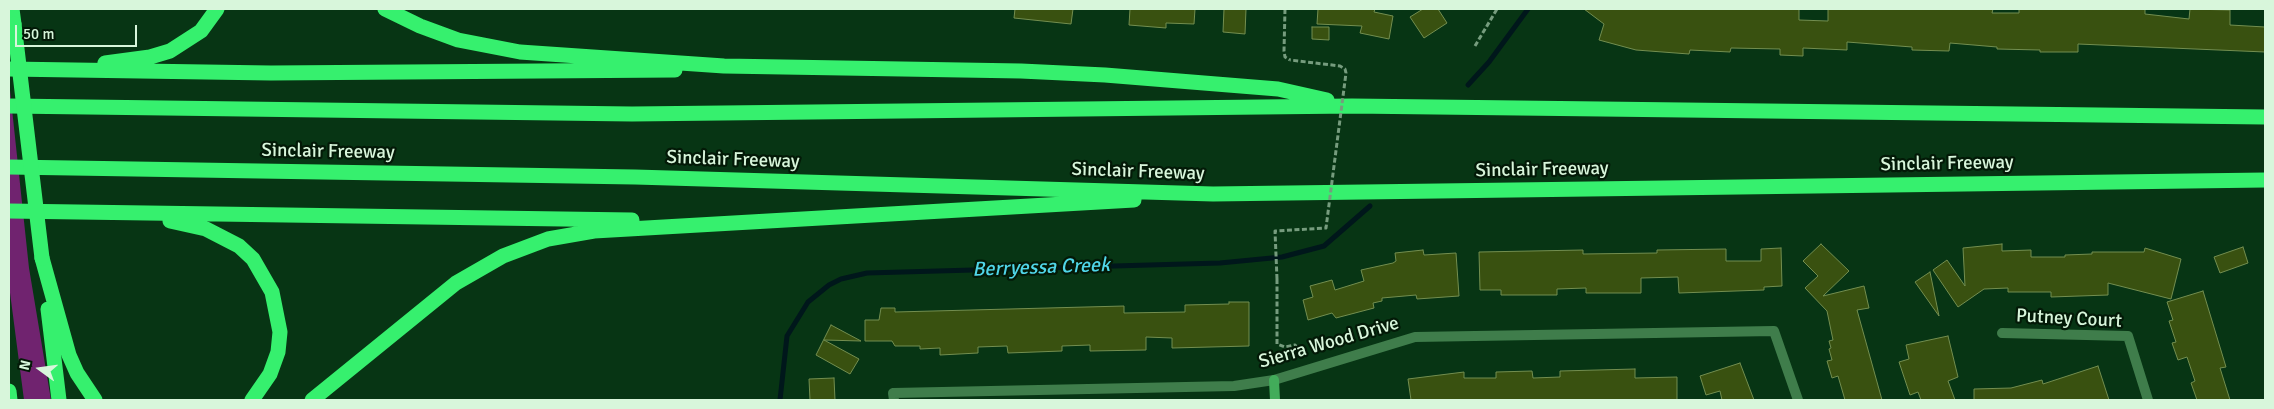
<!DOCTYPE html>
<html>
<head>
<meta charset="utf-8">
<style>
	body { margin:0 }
	#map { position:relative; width:2274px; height:409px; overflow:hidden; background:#073514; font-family:Signika,sans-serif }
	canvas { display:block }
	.frame { position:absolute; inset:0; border:10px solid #d8f6db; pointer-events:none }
	.north { position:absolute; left:15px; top:344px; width:50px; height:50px; -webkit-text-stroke:4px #031907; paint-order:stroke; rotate:284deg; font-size:14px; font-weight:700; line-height:20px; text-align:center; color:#d8f6db }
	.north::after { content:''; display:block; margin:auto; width:18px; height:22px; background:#d8f6db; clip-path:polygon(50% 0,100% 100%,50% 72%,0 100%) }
	.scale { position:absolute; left:15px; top:25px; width:122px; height:22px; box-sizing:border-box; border:2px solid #d8f6db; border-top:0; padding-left:6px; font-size:15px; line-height:18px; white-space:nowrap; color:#d8f6db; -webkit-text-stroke:4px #031907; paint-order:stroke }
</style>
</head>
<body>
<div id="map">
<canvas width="2274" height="409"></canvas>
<div class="frame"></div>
<div class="north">N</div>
<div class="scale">50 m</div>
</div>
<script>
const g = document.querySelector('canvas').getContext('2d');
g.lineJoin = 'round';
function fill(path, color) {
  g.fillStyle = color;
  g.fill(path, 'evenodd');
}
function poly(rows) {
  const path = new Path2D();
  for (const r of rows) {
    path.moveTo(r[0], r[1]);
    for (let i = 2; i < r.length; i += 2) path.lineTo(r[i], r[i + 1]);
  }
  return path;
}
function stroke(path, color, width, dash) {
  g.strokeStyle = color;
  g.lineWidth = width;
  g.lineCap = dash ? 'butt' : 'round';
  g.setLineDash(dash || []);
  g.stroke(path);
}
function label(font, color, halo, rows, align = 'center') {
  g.font = font + ' Signika,sans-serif';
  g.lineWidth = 4.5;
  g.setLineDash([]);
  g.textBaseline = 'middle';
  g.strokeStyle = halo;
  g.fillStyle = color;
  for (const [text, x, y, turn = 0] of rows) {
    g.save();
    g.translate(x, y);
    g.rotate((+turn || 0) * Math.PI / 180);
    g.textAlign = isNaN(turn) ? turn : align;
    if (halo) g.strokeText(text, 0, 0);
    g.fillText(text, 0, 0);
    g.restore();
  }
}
fill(poly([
	[9,81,29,268,51,400,24,400,9,285]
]), '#70236f');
stroke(poly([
	[1468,85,1489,62,1528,9],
	[780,400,787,336,808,302,829,285,841,279,867,273,1220,263,1282,257,1324,246,1370,206]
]), '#00171b', 5);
const building = poly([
	[1015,9,1073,9,1071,24,1014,18,1015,9],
	[1130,9,1195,9,1194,24,1166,23,1166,28,1129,25,1130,9],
	[1224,9,1246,9,1245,34,1223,32,1224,9],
	[1318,9,1375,9,1374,12,1393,16,1389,39,1360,33,1362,26,1317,24,1318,9],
	[1423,9,1438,9,1447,23,1424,38,1410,17,1423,9],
	[1584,9,1799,9,1799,20,1828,21,1828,9,1993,9,1992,13,2019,13,2019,9,2145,9,2145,14,2189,19,2190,9,2230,10,2230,25,2265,27,2265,52,2078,44,2078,52,2040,52,2040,50,1997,49,1997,47,1950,43,1949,51,1912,50,1912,47,1847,42,1847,50,1803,48,1803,56,1780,55,1780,49,1731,48,1730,52,1690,50,1689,54,1636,50,1599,40,1604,24,1584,9],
	[1312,27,1329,27,1329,40,1312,39,1312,27],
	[1821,244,1849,271,1823,296,1864,286,1869,308,1857,310,1882,400,1845,400,1838,376,1832,378,1827,361,1832,360,1829,349,1831,348,1829,341,1833,340,1827,311,1805,288,1818,276,1803,261,1821,244],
	[2002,244,2002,251,2031,250,2031,257,2065,257,2065,255,2092,254,2092,252,2144,252,2145,248,2181,259,2171,299,2108,283,2108,295,2051,297,2051,292,2008,292,2008,288,1984,289,1958,307,1933,270,1947,260,1965,286,1963,248,2002,244],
	[2243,247,2248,263,2220,273,2214,257,2243,247],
	[1781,248,1782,286,1764,287,1764,290,1679,293,1678,277,1641,278,1641,293,1586,293,1586,288,1557,289,1557,295,1501,295,1501,290,1480,290,1479,252,1583,250,1583,254,1657,253,1657,250,1726,249,1726,261,1761,261,1761,249,1781,248],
	[1423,250,1424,255,1456,253,1459,296,1417,299,1416,295,1382,298,1382,301,1373,303,1374,308,1336,318,1332,313,1308,320,1303,300,1313,297,1310,286,1332,280,1335,290,1364,281,1361,270,1393,263,1396,261,1395,253,1423,250],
	[1930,272,1939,316,1915,282,1930,272],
	[2203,291,2226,367,2220,368,2230,400,2197,400,2191,383,2195,381,2187,357,2178,360,2172,343,2176,342,2169,321,2173,320,2167,302,2203,291],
	[1229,302,1249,302,1249,346,1172,348,1172,338,1146,337,1146,350,1090,351,1090,345,1062,346,1062,351,1008,353,1007,346,978,347,978,353,940,355,940,348,920,349,920,346,895,346,892,341,865,341,865,320,879,320,881,308,895,308,895,312,1124,306,1124,313,1185,312,1185,305,1229,304,1229,302],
	[831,325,861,341,824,340,859,359,850,374,816,355,831,325],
	[1948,336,1958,377,1948,381,1955,400,1921,400,1918,392,1910,395,1899,362,1909,359,1906,345,1948,336],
	[1740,363,1754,400,1722,400,1720,391,1706,395,1700,376,1740,363],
	[2098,366,2109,400,1974,400,1974,389,2011,388,2042,380,2043,384,2098,366],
	[1635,369,1635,378,1677,377,1677,400,1411,400,1408,379,1464,372,1464,378,1496,378,1496,372,1532,371,1533,378,1560,377,1560,371,1635,369],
	[834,378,835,400,810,400,809,379,834,378]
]);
fill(building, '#395110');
stroke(building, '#738e50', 1);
stroke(poly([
	[1285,9,1284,51,1285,57,1290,60],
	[1475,46,1497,9],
	[1277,279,1277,344,1285,347,1295,345,1298,349]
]), '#769c7e', 3, [5, 2.5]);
stroke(poly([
	[2002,333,2128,336,2148,400],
	[894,400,893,393,1234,386,1274,380,1415,337,1774,331,1798,400]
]), '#3f7d4b', 10);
stroke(poly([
	[1274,380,1275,400]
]), '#42ac5a', 10);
stroke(poly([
	[12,9,14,24],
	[385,9,420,26,458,40,520,52,724,66,1021,71,1105,75,1278,89,1327,100],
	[105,63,150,57,170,51,201,31,217,9],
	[9,69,271,73,675,70],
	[9,106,632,114,1352,106,2265,117],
	[9,167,635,177,1213,194,2265,180],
	[9,211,632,220],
	[170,221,206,229,239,246,253,259,272,292,280,332,278,352,270,374,252,400],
	[42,258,69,355,77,373,95,400],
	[48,309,59,400],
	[9,391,10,400],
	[312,400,456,283,503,256,548,239,594,231,1134,200]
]), '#36f06e', 15);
stroke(poly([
	[1277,279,1275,231,1326,228,1346,73,1345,69,1340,66,1290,60]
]), '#769c7e', 3, [5, 2.5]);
stroke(poly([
	[14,24,42,258]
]), '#36f06e', 15);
label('19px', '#d8f6db', '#031907', [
	["Sinclair Freeway",328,152,1],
	["Sinclair Freeway",733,160,2],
	["Sinclair Freeway",1947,164,-1],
	["Sinclair Freeway",1542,170,-1],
	["Sinclair Freeway",1138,172,2],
	["Putney Court",2069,319,3],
	["Sierra Wood Drive",1329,343,-16]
]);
label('italic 20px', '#50d6e9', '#031907', [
	["Berryessa Creek",1041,268,-2]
]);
</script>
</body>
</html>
